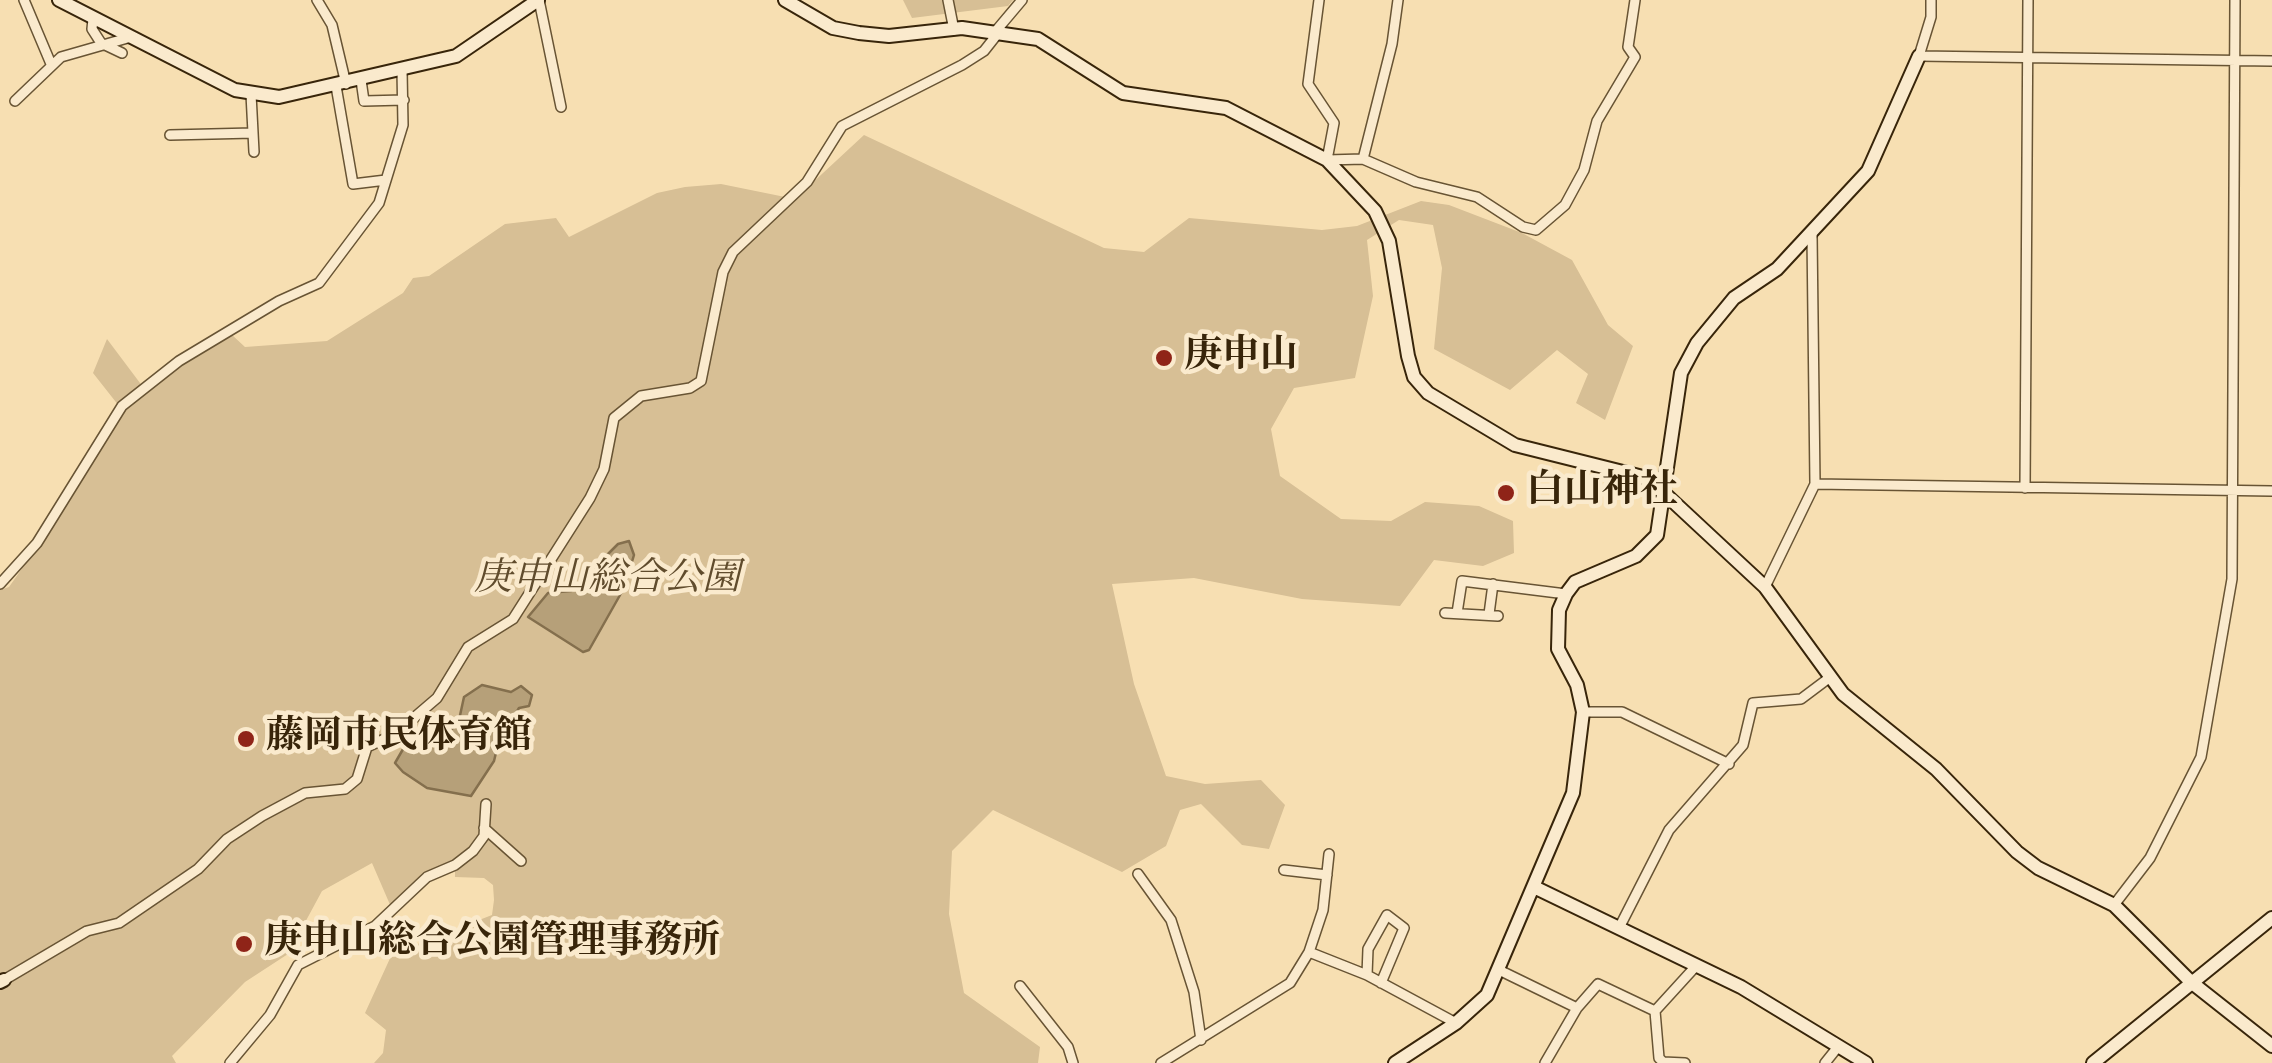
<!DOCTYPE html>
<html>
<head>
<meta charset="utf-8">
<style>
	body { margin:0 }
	canvas { display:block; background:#f7dfb2 }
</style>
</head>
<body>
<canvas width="2272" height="1063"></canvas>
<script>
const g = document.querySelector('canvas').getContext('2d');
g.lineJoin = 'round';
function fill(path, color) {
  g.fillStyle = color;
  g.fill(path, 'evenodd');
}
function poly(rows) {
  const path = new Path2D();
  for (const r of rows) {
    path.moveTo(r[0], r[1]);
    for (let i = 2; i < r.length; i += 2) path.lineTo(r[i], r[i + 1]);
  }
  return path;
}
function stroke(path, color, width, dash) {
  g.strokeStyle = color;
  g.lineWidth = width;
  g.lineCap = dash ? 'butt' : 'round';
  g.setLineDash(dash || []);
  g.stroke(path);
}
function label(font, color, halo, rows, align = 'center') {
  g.font = font + ' "IM FELL Double Pica","Noto Serif JP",serif';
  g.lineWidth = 9;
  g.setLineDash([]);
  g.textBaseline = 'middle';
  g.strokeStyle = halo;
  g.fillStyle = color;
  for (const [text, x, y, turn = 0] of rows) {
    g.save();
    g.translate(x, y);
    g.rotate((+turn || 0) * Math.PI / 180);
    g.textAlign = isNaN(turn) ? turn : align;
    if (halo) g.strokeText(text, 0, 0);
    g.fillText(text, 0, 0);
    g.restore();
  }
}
fill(poly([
	[903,0,1013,0,1008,6,912,18],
	[864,135,1104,248,1144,252,1189,218,1322,230,1357,226,1421,201,1449,205,1522,233,1572,260,1608,325,1633,346,1605,420,1576,403,1588,374,1557,350,1510,390,1434,349,1442,268,1433,225,1399,220,1367,240,1373,296,1355,378,1294,388,1271,429,1280,476,1341,519,1391,521,1425,502,1479,506,1513,521,1514,553,1483,566,1434,560,1400,606,1302,599,1194,578,1112,584,1134,684,1166,776,1205,784,1261,780,1285,805,1269,849,1242,845,1201,804,1180,810,1166,846,1122,872,993,810,952,851,949,914,964,993,1040,1047,1038,1063,374,1063,383,1053,386,1030,365,1013,392,954,492,915,494,900,493,885,484,878,455,877,455,870,427,873,391,907,372,863,322,891,288,954,245,982,172,1056,176,1063,0,1063,0,590,9,587,54,523,124,408,175,366,231,334,245,347,327,341,403,293,413,278,429,276,505,224,556,218,569,237,657,193,685,187,721,184,795,199],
	[107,339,143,387,119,406,93,373]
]), '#d7bf95');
const water = poly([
	[629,541,634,555,624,588,589,650,583,652,528,617,548,593,571,591,618,544,629,541],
	[482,685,511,692,521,686,532,695,529,706,519,708,499,740,494,761,471,796,427,788,403,772,395,763,406,744,402,737,408,731,452,729,459,720,464,697,482,685]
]);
fill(water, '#b6a079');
stroke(water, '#846f4d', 2.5);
const street = poly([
	[24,0,51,64],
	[317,0,332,25,346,84],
	[539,0,561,107],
	[948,0,954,30],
	[1319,0,1308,84,1334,123,1327,160,1363,159,1416,182,1477,197,1523,227,1536,230,1565,205,1584,170,1597,121,1635,57,1628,47,1635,0],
	[1931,0,1931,17,1919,56,2272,61],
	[93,19,92,29,101,43,122,53],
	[995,32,1022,0],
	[361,80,364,101,404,100],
	[336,86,353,184,386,180],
	[251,94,254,152],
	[15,101,61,57,131,37],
	[170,135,253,133],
	[1363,159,1392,44,1398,0],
	[1815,484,2272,491],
	[2025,488,2028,0],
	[0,584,37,543,122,406,179,361,279,301,319,283,379,203,403,125,402,70],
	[1765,587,1815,484,1812,235],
	[1445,613,1498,616],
	[1457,613,1462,581,1566,594],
	[1489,614,1493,584],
	[1583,712,1622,712,1729,764],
	[484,828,521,861],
	[1284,870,1327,875],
	[1138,874,1171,920,1194,992,1201,1040],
	[2114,905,2150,858,2201,757,2232,579,2235,0],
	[1619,928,1669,830,1743,745,1753,703,1801,699,1829,678],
	[1309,952,1367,975,1456,1023],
	[1499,970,1577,1008],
	[1367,975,1368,949,1387,915,1404,928,1381,983],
	[4,980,87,931,119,923,198,869,227,839,262,816,305,793,345,789,357,779,367,747,395,734,437,698,468,647,513,619,590,498,604,469,614,418,641,396,690,388,701,381,723,272,733,252,807,182,842,126,962,65,984,51,999,32],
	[1020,986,1068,1047,1073,1063],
	[1655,1011,1659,1058,1663,1062,1685,1063],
	[1655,1011,1696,966],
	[230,1063,270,1015,298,965,375,926,427,877,455,865,473,851,484,836,486,804],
	[1161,1063,1290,983,1309,952,1323,910,1329,854],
	[1545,1063,1577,1008,1598,984,1655,1011],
	[1825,1063,1837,1048]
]);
const secondary = poly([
	[59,0,235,90,279,97,456,56,538,0],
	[785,0,833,28,859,33,889,36,962,28,1038,39,1123,93,1226,108,1327,160,1375,211,1389,241,1408,356,1414,377,1428,393,1515,445,1643,477,1664,493,1765,587,1843,694,1936,769,2017,852,2038,868,2114,905,2191,982,2272,1046],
	[1534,887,1741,987,1866,1063],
	[0,982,4,980],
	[1395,1063,1456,1023,1487,995,1573,793,1583,712,1577,685,1558,649,1559,610,1566,594,1575,582,1636,556,1657,535,1681,373,1697,343,1734,298,1777,269,1868,171,1919,56],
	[2093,1063,2272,918]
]);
stroke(street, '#685434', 12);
stroke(secondary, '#38250a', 16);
stroke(street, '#faeacd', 9);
stroke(secondary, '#faeacd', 12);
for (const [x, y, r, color] of [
	[1164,358,10,"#8f2418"],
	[1506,493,10,"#8f2418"],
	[246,739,10,"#8f2418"],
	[244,944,10,"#8f2418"]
]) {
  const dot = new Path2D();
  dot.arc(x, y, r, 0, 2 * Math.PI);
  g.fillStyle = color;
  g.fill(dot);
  stroke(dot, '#faeacd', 4);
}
label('bold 38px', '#38250a', '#faeacd', [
	["庚申山",1184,358],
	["白山神社",1526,493],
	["藤岡市民体育館",266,739],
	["庚申山総合公園管理事務所",264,944]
], 'left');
label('italic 38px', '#604c2d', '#faeacd', [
	["庚申山総合公園",607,581]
]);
</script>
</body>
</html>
